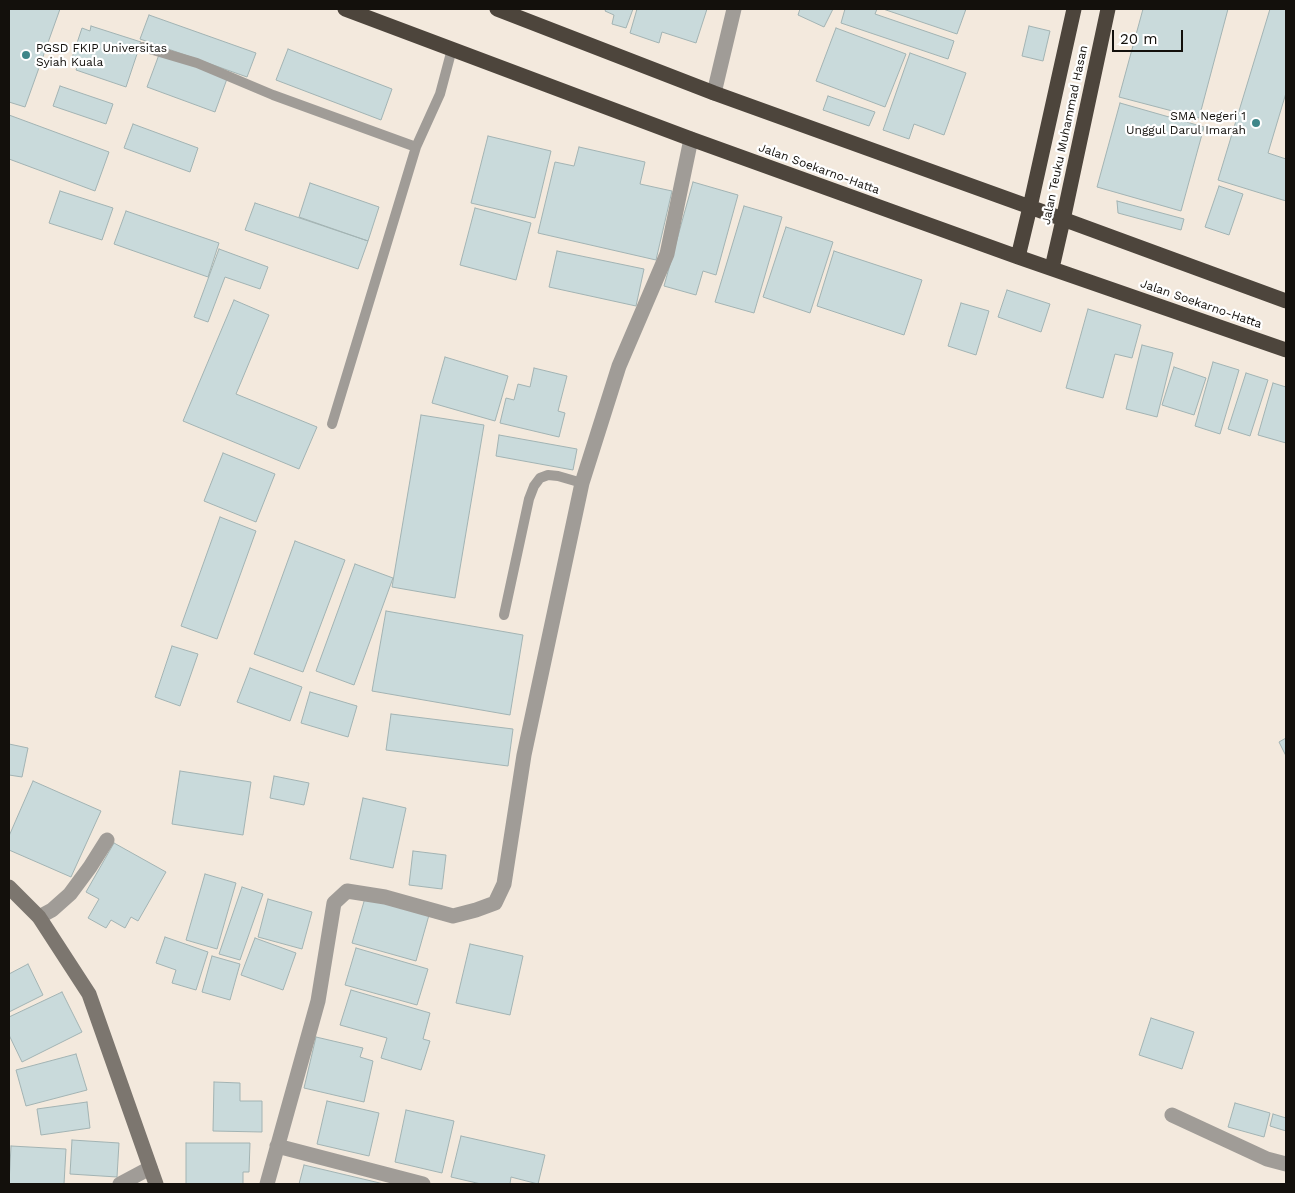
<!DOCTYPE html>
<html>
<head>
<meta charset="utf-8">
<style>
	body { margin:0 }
	#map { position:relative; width:1295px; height:1193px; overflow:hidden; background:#f3e9dd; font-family:"Work Sans",sans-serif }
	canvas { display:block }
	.frame { position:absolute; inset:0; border:10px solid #13100c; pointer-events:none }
	.scale { position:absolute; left:1112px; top:30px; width:71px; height:22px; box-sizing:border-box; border:2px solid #13100c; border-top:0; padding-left:6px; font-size:15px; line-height:18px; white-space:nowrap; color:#13100c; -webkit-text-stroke:4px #fff; paint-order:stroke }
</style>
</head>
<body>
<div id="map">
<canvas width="1295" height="1193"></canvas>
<div class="frame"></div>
<div class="scale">20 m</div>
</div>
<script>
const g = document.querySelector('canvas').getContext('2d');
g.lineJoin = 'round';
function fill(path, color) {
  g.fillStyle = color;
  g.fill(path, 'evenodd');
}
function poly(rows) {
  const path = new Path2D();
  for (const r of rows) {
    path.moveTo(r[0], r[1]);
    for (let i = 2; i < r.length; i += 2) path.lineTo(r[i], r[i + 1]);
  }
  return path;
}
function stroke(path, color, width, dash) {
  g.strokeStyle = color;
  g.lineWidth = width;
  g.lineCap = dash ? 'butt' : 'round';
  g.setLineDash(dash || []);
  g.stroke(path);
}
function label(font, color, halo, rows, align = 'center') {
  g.font = font + ' "Work Sans",sans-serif';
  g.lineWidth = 4.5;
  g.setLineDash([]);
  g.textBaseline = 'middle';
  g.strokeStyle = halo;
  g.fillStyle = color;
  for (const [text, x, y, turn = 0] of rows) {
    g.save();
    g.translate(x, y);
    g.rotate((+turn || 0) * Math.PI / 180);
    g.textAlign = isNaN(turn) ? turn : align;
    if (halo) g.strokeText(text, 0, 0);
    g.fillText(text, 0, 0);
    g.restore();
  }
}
const building = poly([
	[9,9,60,9,25,107,9,102,9,9],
	[606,9,633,9,626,28,612,24,614,15,605,11,606,9],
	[637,9,707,9,696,43,662,32,659,43,630,33,637,9],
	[800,9,833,9,824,27,798,15,800,9],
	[845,9,877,9,875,14,954,41,948,59,841,23,845,9],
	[883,9,966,9,957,34,883,9],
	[1143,9,1228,9,1199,118,1119,97,1143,9],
	[1270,9,1286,9,1286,93,1268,153,1286,159,1286,201,1218,180,1270,9],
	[149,15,256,53,247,77,140,39,149,15],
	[91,26,141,42,126,87,76,70,78,64,71,61,82,28,90,31,91,26],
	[1029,26,1050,31,1043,61,1022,56,1029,26],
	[836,28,906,54,885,107,816,81,836,28],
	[288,49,392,89,381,120,276,80,288,49],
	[160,52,228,76,215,112,147,87,160,52],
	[910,53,966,73,944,135,914,124,909,139,883,130,910,53],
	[60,86,113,104,106,124,53,106,60,86],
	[828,96,875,112,869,126,823,110,828,96],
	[1120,103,1204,127,1181,211,1097,187,1120,103],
	[9,115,109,152,95,191,9,159,9,115],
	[133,124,198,148,190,172,124,148,133,124],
	[488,136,551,151,535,218,471,203,488,136],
	[579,147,645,162,640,184,672,191,656,260,538,233,555,162,574,166,579,147],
	[693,182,738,195,716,275,703,271,696,295,664,286,693,182],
	[310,183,379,207,368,241,299,217,310,183],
	[1219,186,1243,194,1229,235,1205,227,1219,186],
	[60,191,113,208,102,240,49,223,60,191],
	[1117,201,1184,219,1181,230,1118,213,1117,201],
	[255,203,368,241,358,269,245,230,255,203],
	[744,206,782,217,754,313,715,302,744,206],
	[475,208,531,223,516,280,460,265,475,208],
	[126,211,219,243,208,277,114,244,126,211],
	[786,227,833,242,810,313,763,297,786,227],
	[219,249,268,267,260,289,225,277,208,322,194,317,219,249],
	[557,251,644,269,636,306,549,287,557,251],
	[834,251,922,280,904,335,817,306,834,251],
	[1007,290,1050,304,1041,332,998,317,1007,290],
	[234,300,269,315,236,394,317,427,299,469,183,421,234,300],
	[961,303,989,311,976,355,948,346,961,303],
	[1088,309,1141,325,1132,358,1115,354,1103,398,1066,388,1088,309],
	[1142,345,1173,353,1157,417,1126,409,1142,345],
	[445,357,508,376,495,421,432,403,445,357],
	[1213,362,1239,370,1220,434,1195,426,1213,362],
	[1174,367,1206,378,1194,415,1162,405,1174,367],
	[534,368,567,376,558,411,565,413,559,437,500,423,506,398,514,400,518,384,530,387,534,368],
	[1246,373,1268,380,1250,436,1228,429,1246,373],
	[1273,383,1286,387,1286,443,1258,435,1273,383],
	[421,415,484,425,455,598,392,587,421,415],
	[499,435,577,449,573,470,496,456,499,435],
	[223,453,275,474,256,522,204,501,223,453],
	[220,517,256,531,217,639,181,626,220,517],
	[295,541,345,560,303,672,254,654,295,541],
	[355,564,393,578,354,685,316,671,355,564],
	[386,611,523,635,510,715,372,691,386,611],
	[172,646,198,654,180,706,155,697,172,646],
	[250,668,302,687,290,721,237,702,250,668],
	[310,692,357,706,348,737,301,723,310,692],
	[391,714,513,729,508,766,386,750,391,714],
	[1286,738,1286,756,1279,742,1286,738],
	[9,744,28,748,22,777,9,775,9,744],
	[180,771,251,782,243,835,172,824,180,771],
	[274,776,309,783,304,805,270,798,274,776],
	[33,781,101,811,71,877,9,850,9,836,33,781],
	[363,798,406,808,393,868,350,859,363,798],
	[114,843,166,872,138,921,131,917,125,928,111,920,106,928,88,918,99,899,86,892,114,843],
	[413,851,446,855,442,889,409,885,413,851],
	[205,874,236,883,217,949,186,940,205,874],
	[242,887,263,894,240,960,219,954,242,887],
	[365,898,429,915,416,961,352,943,365,898],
	[268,899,312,912,302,949,258,937,268,899],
	[165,937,208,952,196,990,172,983,176,970,156,963,165,937],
	[255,938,296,953,283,990,241,975,255,938],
	[470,944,523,956,510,1015,456,1003,470,944],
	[356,948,428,969,417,1005,345,985,356,948],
	[212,956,240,964,230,1000,202,992,212,956],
	[28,964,43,995,9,1012,9,974,28,964],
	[351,990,430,1013,423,1039,430,1041,421,1070,381,1058,387,1038,340,1025,351,990],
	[62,992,82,1032,22,1062,9,1035,9,1017,62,992],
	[1151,1018,1194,1032,1182,1069,1139,1055,1151,1018],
	[316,1037,363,1048,360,1057,373,1061,364,1102,304,1088,316,1037],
	[76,1054,87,1090,26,1106,16,1070,76,1054],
	[214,1082,240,1083,240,1101,262,1101,262,1132,213,1131,214,1082],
	[327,1101,379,1113,369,1156,317,1144,327,1101],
	[87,1102,90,1128,41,1135,37,1109,87,1102],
	[1235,1103,1270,1113,1264,1137,1228,1127,1235,1103],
	[406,1110,454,1121,442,1173,395,1162,406,1110],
	[1273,1114,1286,1118,1286,1131,1270,1126,1273,1114],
	[461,1136,545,1155,538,1184,511,1177,510,1184,481,1184,451,1177,461,1136],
	[72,1140,119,1143,117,1177,70,1174,72,1140],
	[186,1143,250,1143,249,1172,243,1172,243,1184,186,1184,186,1143],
	[11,1146,66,1149,64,1184,9,1184,11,1146],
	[304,1165,384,1184,299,1184,304,1165]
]);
fill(building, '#c9dadb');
stroke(building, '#a2b3b3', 1);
stroke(poly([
	[143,47,197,63,273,95,416,147],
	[332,424,416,147,440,94,452,49],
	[504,615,529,499,534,486,540,478,548,475,558,476,582,483]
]), '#a09c97', 10);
stroke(poly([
	[714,93,734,9],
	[39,917,52,910,70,894,90,867,107,840],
	[1172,1115,1267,1159,1286,1164],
	[277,1146,423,1184],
	[120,1184,150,1168],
	[267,1184,318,1001,334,903,347,891,385,897,453,916,476,910,495,903,504,884,524,755,582,483,619,366,667,254,691,139]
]), '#a09c97', 15);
stroke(poly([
	[9,887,39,917,89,994,156,1184]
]), '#7c766f', 15);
stroke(poly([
	[345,9,691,139,1018,257,1286,350],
	[497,9,714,93,1030,207,1286,301],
	[1018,257,1030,207,1074,9],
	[1052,268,1063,220,1108,9]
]), '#4d453c', 15);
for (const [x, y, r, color] of [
	[26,55,5,"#3e8689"],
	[1256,123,5,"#3e8689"]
]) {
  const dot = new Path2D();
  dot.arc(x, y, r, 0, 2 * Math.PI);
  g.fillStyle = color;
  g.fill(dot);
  stroke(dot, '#fff', 2);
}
label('12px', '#13100c', '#fff', [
	["PGSD FKIP Universitas",36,48],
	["Syiah Kuala",36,62],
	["SMA Negeri 1",1246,116,"right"],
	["Unggul Darul Imarah",1246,130,"right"]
], 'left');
label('12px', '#13100c', '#fff', [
	["Jalan Teuku Muhammad Hasan",1065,135,-78],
	["Jalan Soekarno-Hatta",819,169,20],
	["Jalan Soekarno-Hatta",1201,304,19]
]);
</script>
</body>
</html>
